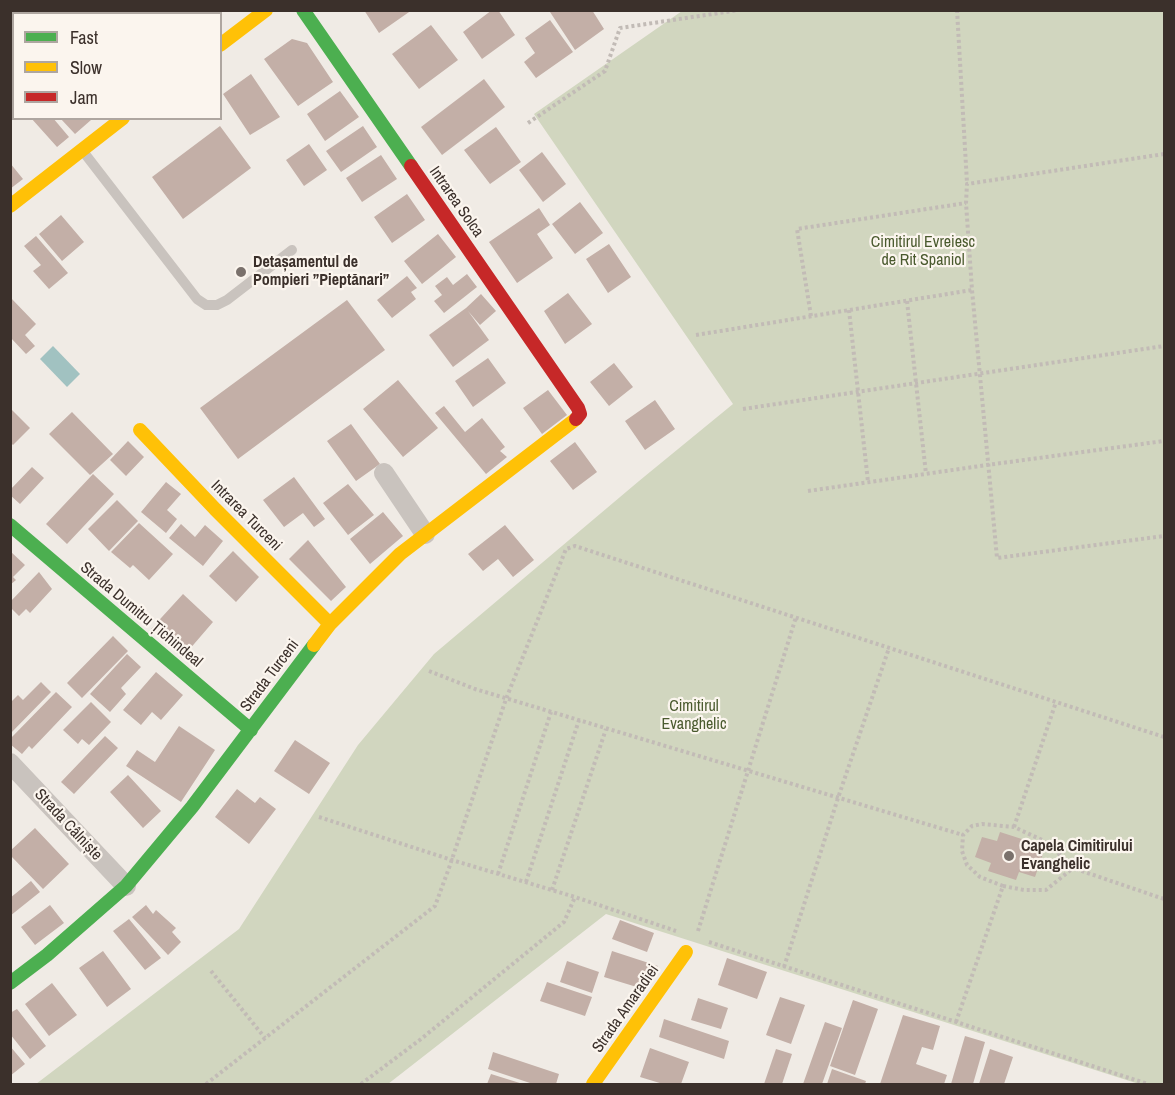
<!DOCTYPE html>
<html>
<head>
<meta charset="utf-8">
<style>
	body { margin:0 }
	#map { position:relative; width:1175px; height:1095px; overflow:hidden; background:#f0ebe5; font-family:"Archivo Narrow",sans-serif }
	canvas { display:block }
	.frame { position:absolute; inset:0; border:12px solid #3b302b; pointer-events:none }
	.legend { position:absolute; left:12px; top:12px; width:210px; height:108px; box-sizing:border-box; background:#fbf5ee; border:2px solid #aea6a0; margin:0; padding:8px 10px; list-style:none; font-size:18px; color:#3b302b }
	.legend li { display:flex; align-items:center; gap:12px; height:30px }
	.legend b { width:30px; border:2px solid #aea6a0 }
</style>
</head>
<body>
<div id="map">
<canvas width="1175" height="1095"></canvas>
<div class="frame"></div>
<ul class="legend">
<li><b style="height:8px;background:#4caf50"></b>Fast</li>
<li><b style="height:8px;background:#ffc107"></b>Slow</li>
<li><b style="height:8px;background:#c62828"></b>Jam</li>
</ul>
</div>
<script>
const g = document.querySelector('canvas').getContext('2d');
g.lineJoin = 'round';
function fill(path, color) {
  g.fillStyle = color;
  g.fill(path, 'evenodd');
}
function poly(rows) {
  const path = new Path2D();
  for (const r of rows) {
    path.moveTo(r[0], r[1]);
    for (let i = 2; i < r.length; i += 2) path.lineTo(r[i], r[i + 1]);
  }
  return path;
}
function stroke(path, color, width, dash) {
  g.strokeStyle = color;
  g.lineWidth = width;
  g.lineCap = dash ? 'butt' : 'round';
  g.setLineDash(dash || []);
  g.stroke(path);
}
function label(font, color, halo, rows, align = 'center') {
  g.font = font + ' "Archivo Narrow",sans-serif';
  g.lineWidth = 4.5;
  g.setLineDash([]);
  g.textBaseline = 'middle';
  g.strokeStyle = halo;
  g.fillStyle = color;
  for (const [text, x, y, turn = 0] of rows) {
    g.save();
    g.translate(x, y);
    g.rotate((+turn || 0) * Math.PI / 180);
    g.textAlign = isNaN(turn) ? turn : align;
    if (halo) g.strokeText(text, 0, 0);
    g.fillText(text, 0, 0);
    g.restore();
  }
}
fill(poly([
	[682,11,1164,11,1164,1084,1139,1084,606,914,388,1084,36,1084,239,929,358,745,434,654,639,481,733,404,534,114]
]), '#d1d6bf');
fill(poly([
	[53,346,80,374,67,387,40,359]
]), '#a1c2c1');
fill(poly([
	[364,10,412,10,379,33],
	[492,10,498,10,515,35,482,59,463,32],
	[552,10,592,10,604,29,575,50,550,12],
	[550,20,573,52,536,78,524,62,535,53,525,38],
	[431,25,458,60,419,89,392,54],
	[292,39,307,43,333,82,298,106,264,59],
	[251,74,280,117,250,135,223,94],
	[484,79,505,107,442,155,421,127],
	[340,91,359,117,325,141,307,114],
	[31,118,53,118,69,137,57,147],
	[60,118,89,118,91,120,75,134],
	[220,126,251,168,183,219,152,177],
	[363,126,377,147,341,172,326,151],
	[496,127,521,162,490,184,464,150],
	[309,144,327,170,304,186,286,160],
	[542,152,566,184,543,202,519,170],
	[381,155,397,179,362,202,346,178],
	[10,163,23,179,10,189],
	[407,194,425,220,392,243,374,217],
	[580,202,603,233,575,254,552,224],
	[539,208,550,225,537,234,553,258,517,283,489,242],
	[61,215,84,242,62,261,39,234],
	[438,234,456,257,422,284,404,261],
	[36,236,68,273,49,289,33,271,41,265,24,246],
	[609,244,631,277,608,293,586,259],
	[467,274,477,287,444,313,434,301,442,295,435,286,447,277,453,285],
	[407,276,417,288,411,292,416,299,392,318,377,300],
	[568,293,592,324,565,344,544,311],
	[481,294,496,311,480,325,468,311,489,340,453,367,429,335,466,308],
	[10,297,36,324,25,335,35,346,26,354,10,337],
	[347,300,385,350,238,459,200,408],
	[488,358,506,383,473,407,455,381],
	[614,363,633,387,609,406,590,382],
	[398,380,438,428,403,457,363,409],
	[548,390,567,415,542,434,523,408],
	[655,400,675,429,645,450,625,421],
	[444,406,465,432,482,418,505,447,500,451,507,457,486,474,435,413],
	[10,408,30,428,13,445,10,442],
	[72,412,113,454,90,475,49,434],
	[351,424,380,464,356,481,327,441],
	[128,441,144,457,126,476,110,460],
	[575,442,597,472,573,490,550,461],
	[32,467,44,478,20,504,10,495,10,490],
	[93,474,114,494,67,544,46,524],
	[294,477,325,519,314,527,303,513,284,527,263,500],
	[166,482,181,494,167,510,177,519,166,533,141,512],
	[348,484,374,515,348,535,323,503],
	[117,500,138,521,109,551,88,529],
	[383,512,403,536,370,564,350,539],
	[139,523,173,554,149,580,133,565,130,568,111,552],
	[181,524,195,537,205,525,223,541,203,566,169,538],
	[505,525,534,560,513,577,498,559,483,571,468,554],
	[308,540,346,587,331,601,289,559],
	[10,551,25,565,13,577,16,580,10,585],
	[233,551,259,577,236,602,209,576],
	[39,572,52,589,30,613,26,609,19,616,10,607,10,602],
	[183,594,213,622,182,658,151,629],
	[113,636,128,651,82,698,67,683],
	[127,654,141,667,121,688,126,694,110,712,90,694],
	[156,672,183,695,161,720,152,712,141,725,123,710],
	[41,682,51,692,10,734,10,703,18,695,23,700],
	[56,692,72,707,32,749,29,746,22,754,10,744,10,739],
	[91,702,111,722,89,745,82,739,78,744,63,730],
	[179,726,215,750,181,802,126,766,137,750,155,762],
	[105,736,118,748,74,794,61,782],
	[295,740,330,763,309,794,274,771],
	[128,775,161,811,143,828,110,792],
	[237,789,255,803,260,797,276,809,249,844,215,817],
	[35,828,69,864,43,889,10,855,10,851],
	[1000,832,1028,841,1026,849,1043,854,1035,877,1019,872,1016,880,988,871,991,863,975,857,982,837,997,841],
	[31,881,40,892,10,916,10,898],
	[50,905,64,923,35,945,21,927],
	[146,905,153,914,156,910,176,928,172,932,181,942,168,955,132,917],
	[129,919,161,958,145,970,113,931],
	[620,920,654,933,647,952,612,939],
	[103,951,131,989,107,1007,79,968],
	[612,951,658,966,640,988,604,977],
	[727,958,767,972,757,999,718,985],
	[567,961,599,972,592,993,560,982],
	[547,982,592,997,585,1016,540,1001],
	[52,983,77,1015,49,1036,25,1004],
	[780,997,805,1005,791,1044,766,1035],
	[698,998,728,1008,721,1029,691,1020],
	[853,1000,878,1009,855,1075,830,1066],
	[17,1009,46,1046,30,1059,10,1034,10,1013],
	[903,1015,940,1026,933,1050,922,1047,916,1064,947,1075,944,1084,880,1084],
	[664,1019,729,1041,724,1059,659,1037],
	[825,1022,842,1028,822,1084,803,1084],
	[965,1036,985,1042,973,1084,951,1084],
	[10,1046,25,1064,10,1076],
	[650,1048,689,1062,681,1084,663,1084,640,1077],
	[776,1049,792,1054,782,1084,764,1084],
	[990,1049,1013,1057,1004,1084,979,1084],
	[493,1052,559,1074,556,1084,533,1084,488,1069],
	[832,1069,866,1081,865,1084,827,1084],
	[491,1074,523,1084,487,1084]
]), '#c3afa7');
stroke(poly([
	[957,10,967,183],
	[528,123,605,71,620,28,739,10],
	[1164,154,967,184,966,203,972,290,997,558,1164,536],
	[907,301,926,474],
	[849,310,868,482],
	[811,316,797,229,966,203],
	[696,335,972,290],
	[743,409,1164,346],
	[808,491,987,465,1164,441],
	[429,671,475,689,963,835],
	[319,817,452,860,575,897,676,931],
	[1014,827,1056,702],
	[498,874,551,712],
	[526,882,579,720],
	[1003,886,980,877,967,865,962,851,963,835,972,826,982,824,1014,827,1042,840,1055,850,1073,868,1164,899],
	[552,890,606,729],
	[698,931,796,617],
	[709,942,1148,1084],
	[784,967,838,798,889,648],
	[211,971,265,1038],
	[956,1022,1003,886,1024,890,1046,890,1073,868],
	[206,1084,435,906,449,868,506,699,566,549,575,546,1164,737],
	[361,1084,421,1039,564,922,575,897]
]), '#c2bbb6', 4, [3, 3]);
stroke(poly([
	[82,150,197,299,206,305,217,305,227,300,292,250]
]), '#c9c3be', 10);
stroke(poly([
	[29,10,31,14],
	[384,473,425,534],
	[10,763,126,886]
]), '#c9c3be', 20);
stroke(poly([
	[303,10,411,166],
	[10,525,251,730],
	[10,983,47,955,126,886,192,807,314,645]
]), '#4caf50', 14);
stroke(poly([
	[220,45,266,10],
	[10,206,123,118],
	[140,430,215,509,330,624],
	[314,645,330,624,400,554,576,419],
	[593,1084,686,952]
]), '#ffc107', 14);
stroke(poly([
	[411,166,578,408,580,414,576,419]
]), '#c62828', 14);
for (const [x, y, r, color] of [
	[241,272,6,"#7a716c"],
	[1009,856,6,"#7a716c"]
]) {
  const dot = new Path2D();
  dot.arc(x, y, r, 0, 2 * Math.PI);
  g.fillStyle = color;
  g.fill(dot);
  stroke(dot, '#fbf5ee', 2);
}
label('16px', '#3b302b', '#fbf5ee', [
	["Intrarea Solca",456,202,55],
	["Intrarea Turceni",246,516,45],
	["Strada Dumitru Țichindeal",141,615,40],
	["Strada Turceni",270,676,-53],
	["Strada Câlniște",68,825,47],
	["Strada Amaradiei",626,1009,-55]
]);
label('16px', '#4a5a2e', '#fbf5ee', [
	["Cimitirul Evreiesc",923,243],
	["de Rit Spaniol",923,261],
	["Cimitirul",694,707],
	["Evanghelic",694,725]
]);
label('bold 16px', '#3b302b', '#fbf5ee', [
	["Detașamentul de",253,263],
	["Pompieri ”Pieptănari”",253,281],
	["Capela Cimitirului",1021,847],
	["Evanghelic",1021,865]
], 'left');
</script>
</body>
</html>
